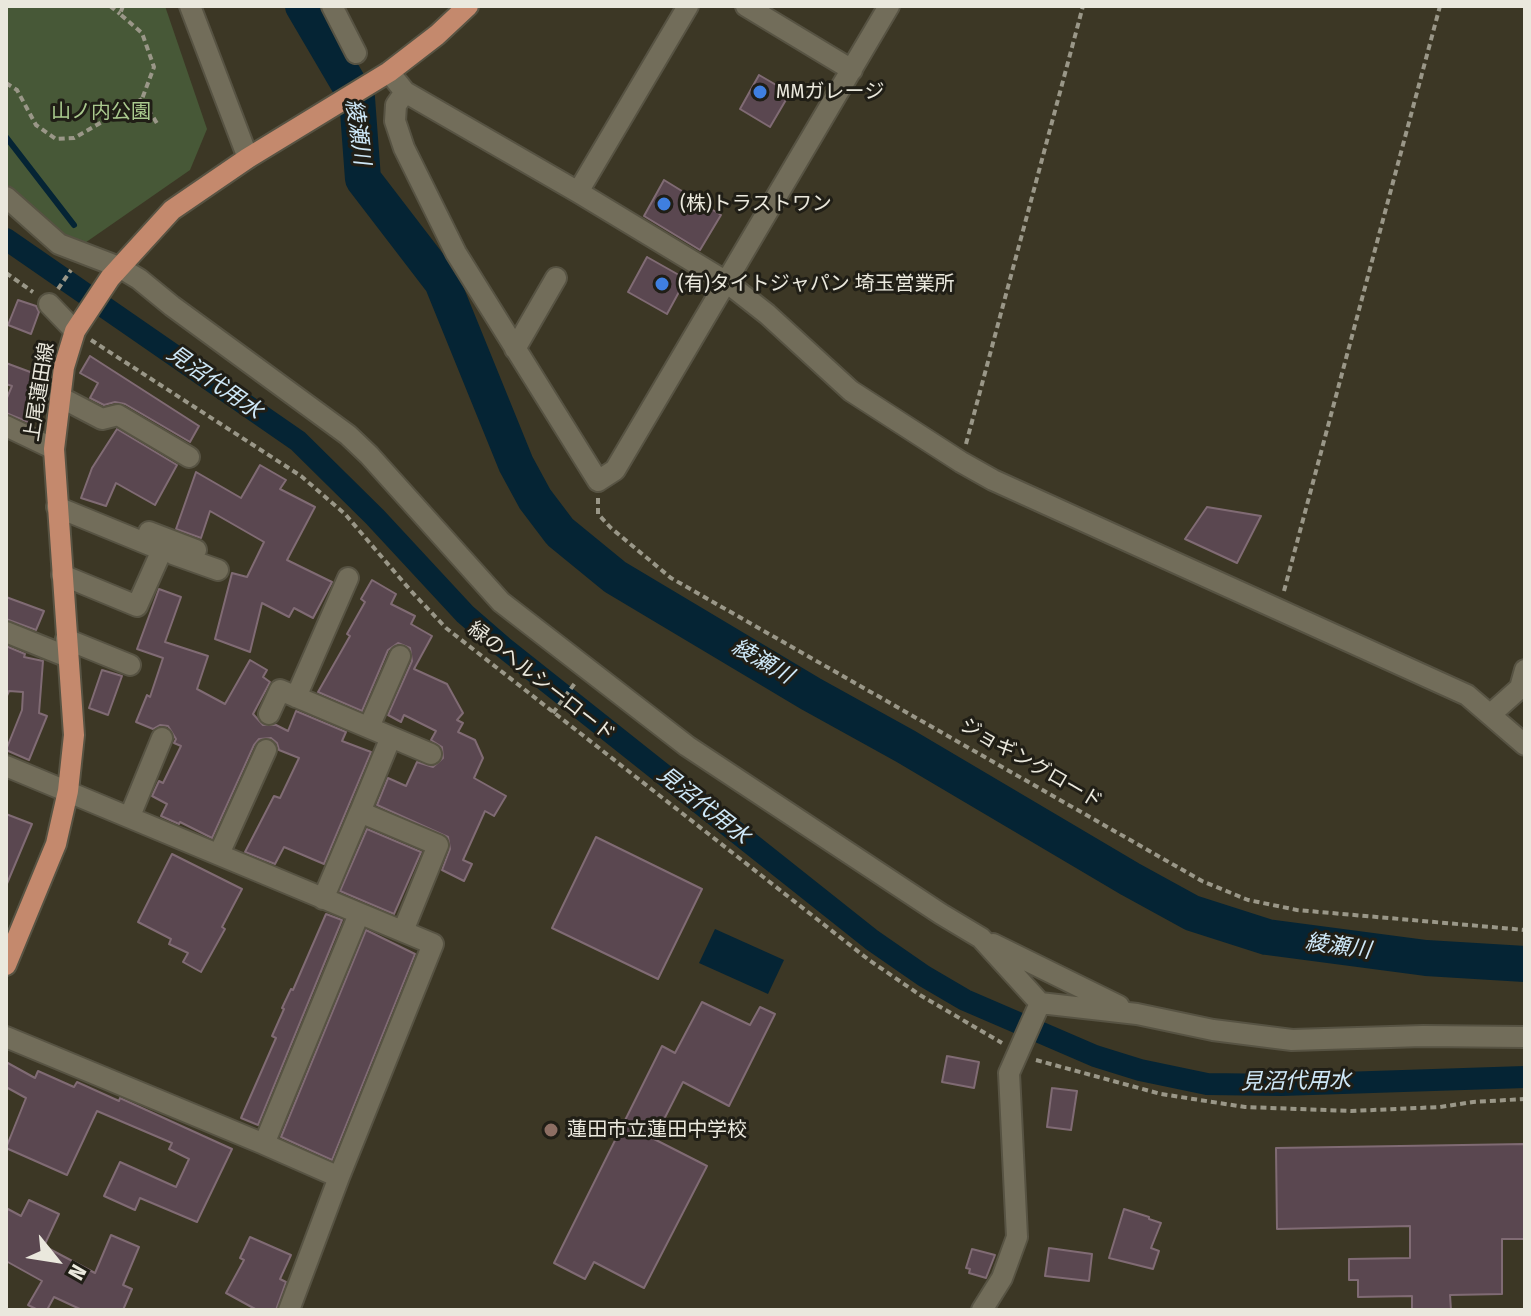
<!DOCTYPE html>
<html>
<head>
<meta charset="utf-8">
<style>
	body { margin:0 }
	#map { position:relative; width:1531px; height:1316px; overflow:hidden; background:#3c3725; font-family:"Fira Sans Condensed",sans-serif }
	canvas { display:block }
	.frame { position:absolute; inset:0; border:8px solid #eae8dd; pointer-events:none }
	.north { position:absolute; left:16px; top:1220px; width:80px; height:80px; -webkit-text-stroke:6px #201e16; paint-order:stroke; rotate:120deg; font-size:22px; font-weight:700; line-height:32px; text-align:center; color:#eae8dd }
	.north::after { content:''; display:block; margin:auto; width:28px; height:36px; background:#eae8dd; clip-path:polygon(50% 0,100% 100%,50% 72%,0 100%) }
</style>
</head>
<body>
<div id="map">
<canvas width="1531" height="1316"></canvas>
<div class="frame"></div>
<div class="north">N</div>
</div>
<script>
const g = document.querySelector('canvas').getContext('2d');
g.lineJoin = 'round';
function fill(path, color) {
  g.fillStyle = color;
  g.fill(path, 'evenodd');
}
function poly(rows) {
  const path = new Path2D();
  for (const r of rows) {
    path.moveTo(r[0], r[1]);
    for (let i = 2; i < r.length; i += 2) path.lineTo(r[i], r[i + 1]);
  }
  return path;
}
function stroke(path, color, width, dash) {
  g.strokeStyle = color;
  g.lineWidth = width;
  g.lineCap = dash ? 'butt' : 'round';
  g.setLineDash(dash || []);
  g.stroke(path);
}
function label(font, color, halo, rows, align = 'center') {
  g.font = font + ' "Fira Sans Condensed","Noto Sans JP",sans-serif';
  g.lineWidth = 6;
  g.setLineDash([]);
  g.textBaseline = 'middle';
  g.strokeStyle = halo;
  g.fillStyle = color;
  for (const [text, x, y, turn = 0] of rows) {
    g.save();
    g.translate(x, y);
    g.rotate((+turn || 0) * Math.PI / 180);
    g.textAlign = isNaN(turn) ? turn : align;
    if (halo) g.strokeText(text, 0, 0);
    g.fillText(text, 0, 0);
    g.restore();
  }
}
fill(poly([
	[6,6,165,6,207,129,190,170,82,245,57,231,6,191]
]), '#475837');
fill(poly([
	[715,929,784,960,768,994,699,963]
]), '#052434');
stroke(poly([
	[6,137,74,225]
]), '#052434', 6);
stroke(poly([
	[6,239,298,441,375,517,465,614,503,647,872,940,924,976,965,1000,1095,1056,1140,1070,1207,1084,1281,1085,1525,1077]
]), '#052434', 22);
stroke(poly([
	[303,6,357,98,363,179,442,282,516,464,535,499,560,532,615,577,811,694,905,746,1130,879,1192,913,1267,937,1426,958,1525,964]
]), '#052434', 36);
const building = poly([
	[759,75,790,93,770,127,740,109,759,75],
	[664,180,721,215,700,250,644,216,664,180],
	[647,257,686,279,667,314,628,292,647,257],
	[18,300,36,306,39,312,31,334,8,325,18,300],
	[90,356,199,426,190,442,125,404,115,402,104,405,90,398,98,383,80,373,90,356],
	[6,363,41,376,31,402,36,404,28,422,6,413,6,400,12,386,6,384,6,363],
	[117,429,177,465,155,505,116,483,106,506,81,498,92,468,117,429],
	[260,465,286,480,280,489,315,507,287,560,332,582,313,618,294,608,289,617,262,603,250,652,215,639,232,573,247,577,264,542,210,511,201,538,176,529,196,472,241,498,260,465],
	[1207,507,1261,516,1237,563,1185,539,1207,507],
	[372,580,396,594,391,604,415,616,411,624,432,636,414,669,447,684,463,713,457,720,463,723,458,732,475,740,483,758,474,778,506,796,494,816,485,811,463,860,472,864,464,881,442,870,450,849,448,837,377,805,388,778,406,786,417,762,433,767,443,758,442,747,431,740,436,731,404,715,401,722,388,715,412,661,410,648,398,643,388,650,362,711,318,692,350,636,347,634,365,602,361,599,372,580],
	[159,589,181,597,165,642,208,656,197,689,225,704,250,660,267,670,263,677,270,682,253,714,263,725,276,725,288,731,296,711,346,732,342,741,371,752,324,864,284,847,275,864,245,852,274,796,280,798,299,758,279,750,277,743,271,738,259,739,254,745,212,838,180,822,179,824,161,816,167,804,152,796,159,781,163,783,181,746,174,743,176,739,168,726,160,725,153,729,136,722,147,695,150,697,163,658,137,649,159,589],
	[6,597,44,611,36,630,6,619,6,597],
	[6,646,25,654,24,657,43,661,39,713,47,716,29,760,6,750,22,710,23,692,9,691,6,698,6,646],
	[102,670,122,676,108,715,89,708,102,670],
	[6,814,32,824,6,886,6,814],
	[367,829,421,852,394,914,340,891,367,829],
	[596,837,702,889,658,979,552,928,596,837],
	[172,854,242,889,222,927,225,929,201,972,183,962,188,953,169,944,171,939,138,922,172,854],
	[326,914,342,920,258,1125,241,1118,276,1038,272,1036,284,1009,282,1008,291,989,293,990,326,914],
	[366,930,415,954,332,1160,281,1137,366,930],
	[702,1002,750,1025,760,1007,775,1014,729,1106,683,1082,654,1139,707,1166,644,1288,594,1262,585,1279,554,1263,662,1046,675,1053,702,1002],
	[947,1056,979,1062,974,1088,942,1082,947,1056],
	[6,1062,35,1078,38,1071,74,1087,77,1082,119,1101,120,1098,232,1149,197,1222,140,1198,135,1210,104,1196,120,1162,176,1187,189,1159,169,1149,172,1143,97,1111,67,1175,6,1148,26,1098,6,1087,6,1062],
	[1052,1088,1077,1091,1071,1130,1047,1127,1052,1088],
	[1525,1144,1525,1239,1502,1239,1502,1294,1450,1295,1451,1310,1412,1310,1412,1296,1358,1297,1358,1280,1349,1280,1349,1259,1410,1258,1410,1226,1277,1229,1276,1148,1525,1144],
	[29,1200,59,1214,44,1246,95,1273,111,1235,139,1247,123,1285,132,1289,123,1310,82,1310,54,1297,47,1310,38,1310,28,1305,42,1281,6,1261,6,1208,21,1216,29,1200],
	[1124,1209,1149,1217,1149,1219,1161,1223,1151,1248,1159,1251,1153,1269,1109,1258,1124,1209],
	[250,1237,291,1255,280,1279,286,1282,276,1310,257,1310,226,1293,244,1260,240,1258,250,1237],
	[1049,1248,1092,1254,1089,1281,1045,1276,1049,1248],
	[972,1249,995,1255,986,1278,969,1273,970,1269,966,1268,972,1249]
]);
fill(building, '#5a4750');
stroke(building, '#806b74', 2);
const minor = poly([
	[190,6,248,158],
	[332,6,356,53],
	[746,6,852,70],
	[389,72,405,92,578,192,725,281,767,314,851,391,961,462,993,480,1467,695,1525,745],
	[405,92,396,105,395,121,404,148,456,253,598,481,615,470,889,6],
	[578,192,688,6],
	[6,197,59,244,119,267,139,279,172,306,348,435,369,455,501,602,687,746,941,914,981,938,1040,1003,1137,1014,1213,1030,1292,1040,1423,1036,1525,1037],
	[49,304,75,331],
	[515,349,556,278],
	[60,397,102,419,118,415,189,457],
	[6,426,54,449],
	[57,507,162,550,137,606,62,575],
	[149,532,196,550],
	[173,554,218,570],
	[6,632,68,657],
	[66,639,130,665],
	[296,697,348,578],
	[269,714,280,690,391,737,360,812],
	[1491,714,1520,688,1525,670],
	[369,727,400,656],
	[391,737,431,754],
	[6,766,433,944,339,1177,289,1310],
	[130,816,162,738],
	[219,854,266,750],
	[323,899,360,812,438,845,403,931],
	[993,944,1119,1006],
	[6,1037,264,1144],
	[339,1177,264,1144,359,914],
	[982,1310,1002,1278,1017,1237,1009,1073,1040,1003]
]);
const major = poly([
	[6,965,56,844,68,791,74,735,54,449,64,367,75,331,110,278,172,210,248,158,389,72,437,35,468,6]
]);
stroke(minor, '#575343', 24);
stroke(major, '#575343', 24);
stroke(poly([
	[110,6,120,14],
	[123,6,120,14,142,33,154,67,142,99,158,125],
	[6,83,17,90,36,125,56,139,74,138,142,99],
	[6,273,33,292],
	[58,289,71,270],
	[91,340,301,476,345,514,411,591,446,628,478,653,869,960,920,995,1002,1043],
	[966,444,1083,6],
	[598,498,598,514,611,528,671,578,1202,881,1248,900,1297,910,1525,930],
	[1284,591,1440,6],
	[553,713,575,683],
	[1036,1060,1161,1094,1245,1107,1351,1111,1440,1107,1473,1102,1525,1099]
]), '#9a9788', 4, [6, 4]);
stroke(minor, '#726d5a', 20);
stroke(major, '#c4896d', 20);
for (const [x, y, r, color] of [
	[760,92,8,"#3f7fe0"],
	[664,204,8,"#3f7fe0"],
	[662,284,8,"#3f7fe0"],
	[551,1130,8,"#8d6e63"]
]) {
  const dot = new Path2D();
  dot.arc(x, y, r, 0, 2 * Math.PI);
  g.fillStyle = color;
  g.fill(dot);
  stroke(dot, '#201e16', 3);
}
label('20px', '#eae8dd', '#201e16', [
	["MMガレージ",776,92],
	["(株)トラストワン",680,204],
	["(有)タイトジャパン 埼玉営業所",678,284],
	["蓮田市立蓮田中学校",567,1130]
], 'left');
label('20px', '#aaca8e', '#201e16', [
	["山ノ内公園",101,112]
]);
label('20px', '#eae8dd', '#201e16', [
	["上尾蓮田線",40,392,-81],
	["緑のヘルシーロード",541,682,38],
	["ジョギングロード",1031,764,30]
]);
label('italic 22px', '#cee8f8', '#201e16', [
	["綾瀬川",357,132,82],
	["見沼代用水",214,383,35],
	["綾瀬川",762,662,30],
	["見沼代用水",703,806,38],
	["綾瀬川",1338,947,8],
	["見沼代用水",1296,1082,-1]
]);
</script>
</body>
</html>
